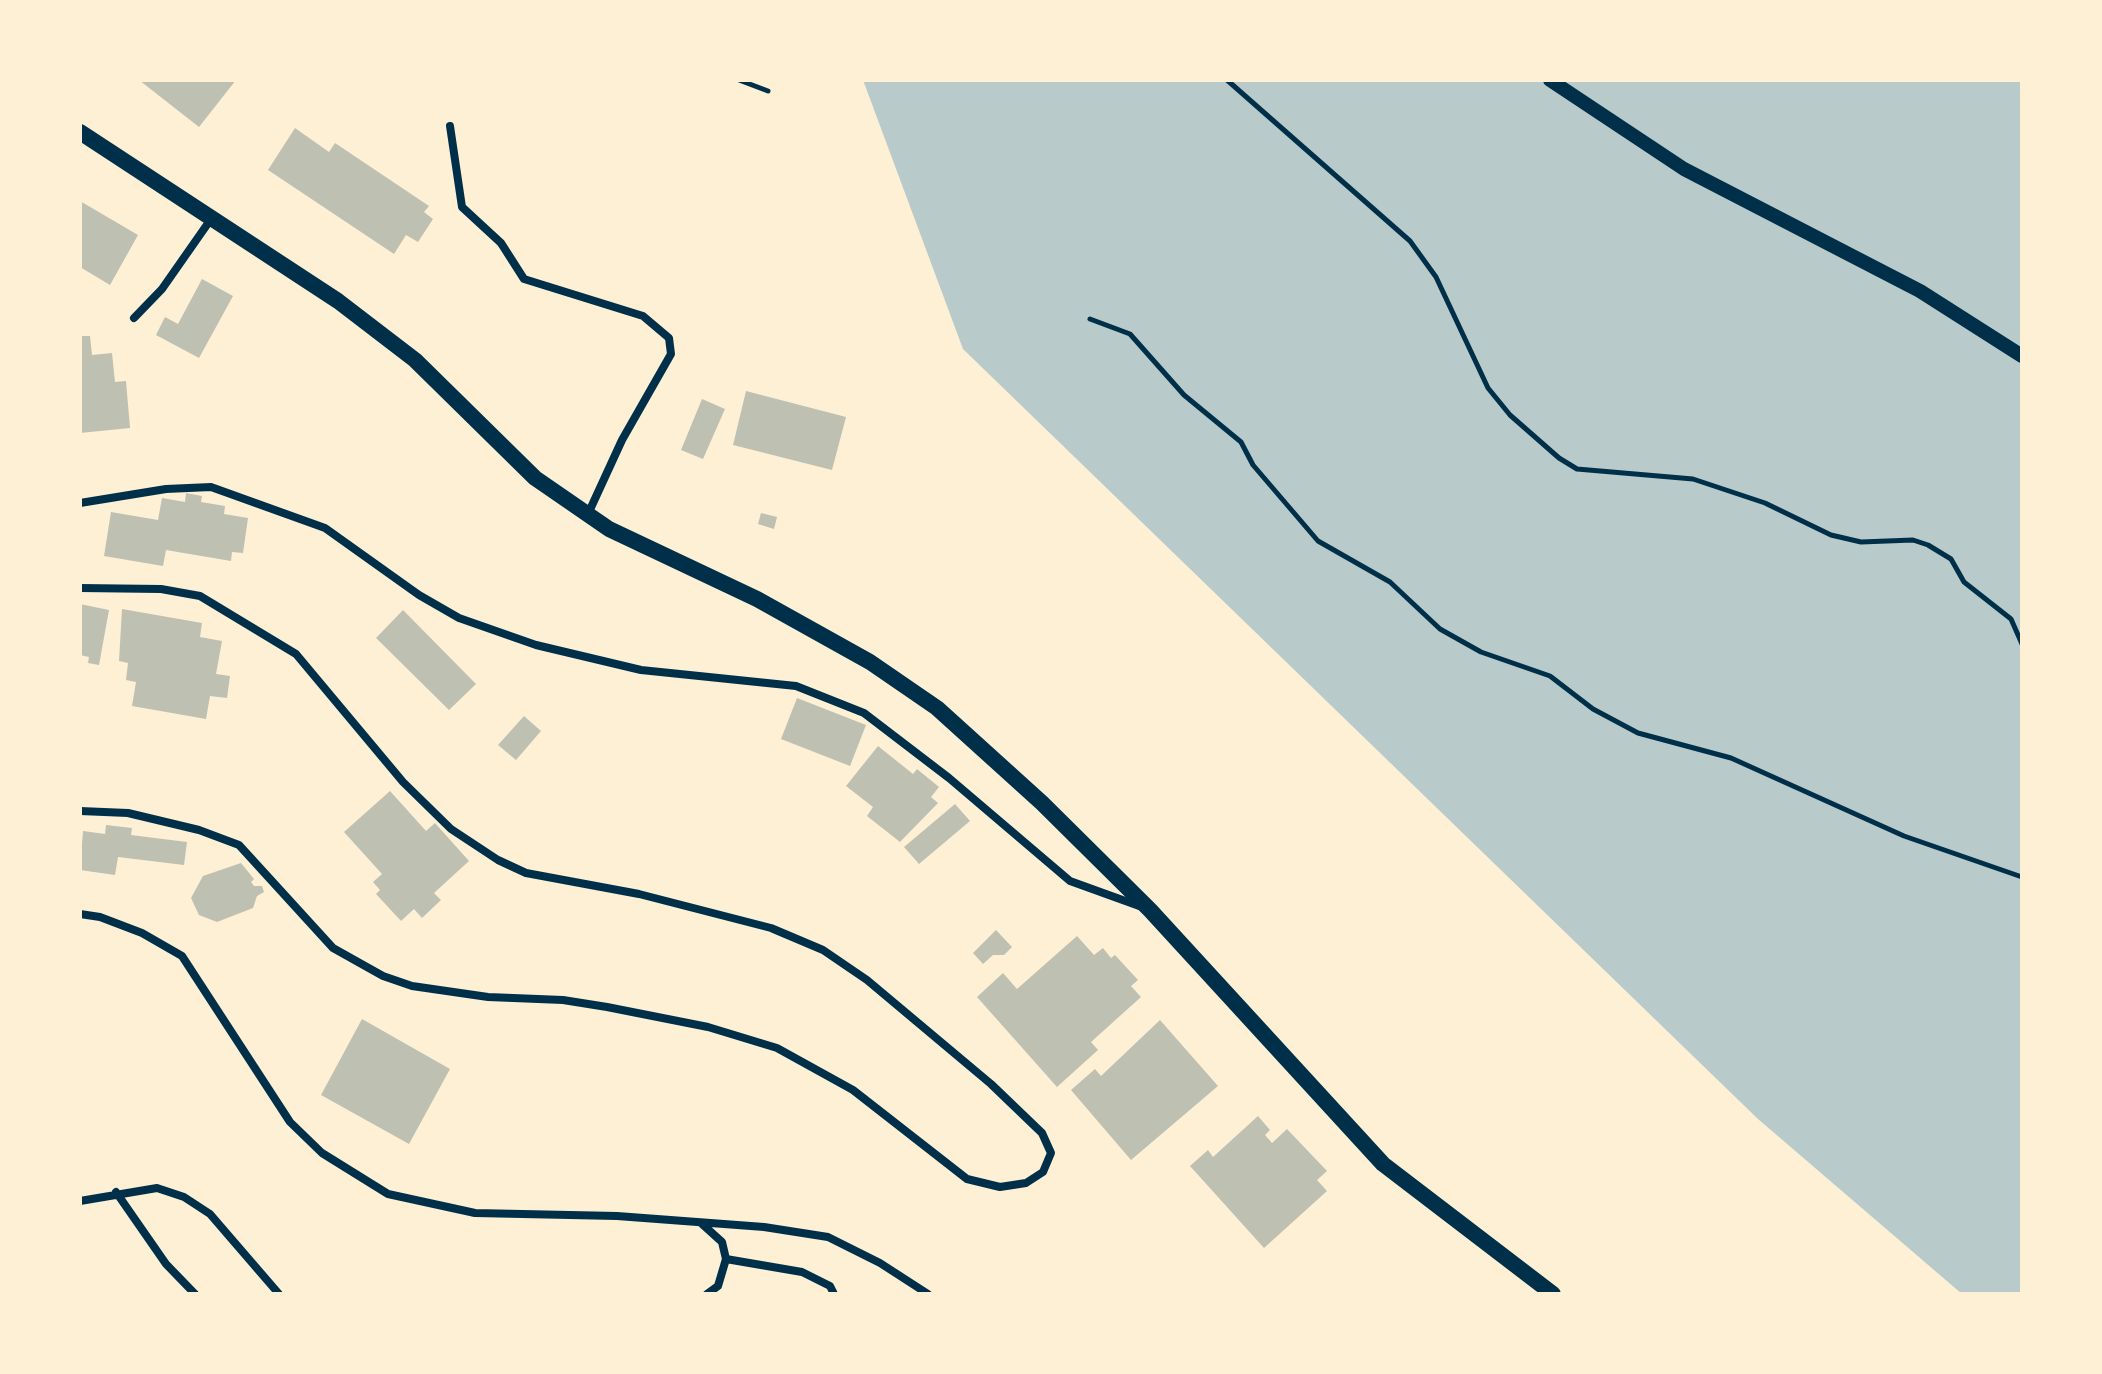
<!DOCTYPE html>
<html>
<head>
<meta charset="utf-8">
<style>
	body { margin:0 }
	#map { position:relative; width:2102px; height:1374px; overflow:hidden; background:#fdf0d5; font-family:"Archivo Narrow",sans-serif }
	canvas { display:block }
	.frame { position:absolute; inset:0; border:82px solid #fdf0d5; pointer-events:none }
</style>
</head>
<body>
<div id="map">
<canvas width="2102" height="1374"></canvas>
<div class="frame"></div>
</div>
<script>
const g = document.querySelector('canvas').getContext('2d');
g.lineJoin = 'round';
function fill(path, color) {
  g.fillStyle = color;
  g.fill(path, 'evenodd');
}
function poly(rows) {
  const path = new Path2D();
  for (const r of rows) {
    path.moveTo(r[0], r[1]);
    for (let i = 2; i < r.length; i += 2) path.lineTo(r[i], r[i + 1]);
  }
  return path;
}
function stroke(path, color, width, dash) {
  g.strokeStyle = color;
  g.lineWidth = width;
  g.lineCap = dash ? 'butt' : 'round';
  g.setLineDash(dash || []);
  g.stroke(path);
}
fill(poly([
	[863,80,2022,80,2022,1294,1962,1294,1758,1119,963,349]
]), '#b9caca');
fill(poly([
	[139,80,236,80,199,127],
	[295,128,329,152,335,143,429,206,424,212,433,219,418,242,406,235,394,254,268,170],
	[80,201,138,235,110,285,80,267],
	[202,279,233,296,199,358,156,335,165,317,178,324],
	[80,336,90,336,92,355,112,353,115,382,126,381,130,428,80,433],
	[746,391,846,417,832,470,733,445],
	[702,399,725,409,703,459,681,450],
	[186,493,202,496,201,502,225,506,224,514,248,518,243,553,232,552,231,561,166,550,163,566,104,556,111,512,158,520,162,498,185,502],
	[761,513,777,517,774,529,758,524],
	[80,604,109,610,99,665,88,663,89,657,80,655],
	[122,609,202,623,200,637,222,641,216,674,230,676,227,698,210,696,206,719,132,706,136,682,126,680,128,663,119,661],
	[403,610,476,684,449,710,376,638],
	[797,698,866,725,850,766,781,739],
	[524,716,541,731,516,760,498,745],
	[878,746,913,774,917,769,939,787,931,797,938,803,900,842,867,816,873,807,846,786],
	[390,791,426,831,435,823,469,861,434,893,441,900,422,918,414,909,401,921,376,894,380,890,373,882,382,874,344,832],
	[955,804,970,821,919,864,904,847],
	[106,825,132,828,131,835,187,842,184,865,118,857,115,875,80,870,83,831,105,834],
	[241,863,254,879,251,882,254,886,262,886,264,892,257,896,253,908,217,922,199,915,191,898,203,876],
	[996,930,1012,947,1004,955,993,955,983,964,973,953],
	[1077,936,1094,955,1103,948,1111,958,1115,955,1138,980,1131,986,1141,997,1091,1042,1098,1050,1057,1087,977,997,1003,973,1017,989],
	[362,1019,450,1069,409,1144,321,1095],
	[1160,1020,1218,1086,1131,1160,1071,1090,1095,1069,1101,1076],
	[1258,1116,1270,1130,1265,1135,1272,1143,1287,1129,1327,1171,1317,1180,1327,1191,1264,1248,1190,1166,1208,1150,1213,1157]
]), '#bec0b2');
stroke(poly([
	[739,80,768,91],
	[1227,80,1410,241,1436,277,1488,388,1510,415,1559,458,1577,469,1693,479,1765,503,1831,535,1861,542,1913,540,1928,545,1951,559,1964,582,2011,619,2022,644],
	[1090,319,1130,334,1184,395,1241,442,1253,465,1318,541,1390,582,1440,629,1481,652,1550,676,1593,709,1638,733,1731,758,1904,836,2022,877]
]), '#003049', 5);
stroke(poly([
	[450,126,462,207,501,243,524,279,643,316,669,338,671,354,622,440,588,514],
	[134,318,162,289,211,219],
	[80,503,166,489,211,487,325,528,419,595,459,618,536,645,641,670,796,686,864,713,949,778,1070,881,1142,907],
	[80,588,161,589,200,596,296,654,403,782,451,829,498,860,526,873,639,894,771,928,823,950,867,980,991,1084,1042,1133,1051,1153,1043,1172,1026,1183,1000,1187,967,1179,853,1090,777,1048,708,1027,607,1007,563,1000,488,997,412,986,383,976,333,948,239,845,199,830,128,813,80,811],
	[80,914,100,917,142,933,182,956,290,1122,322,1153,388,1194,475,1213,617,1216,764,1227,828,1237,880,1263,928,1294],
	[116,1192,166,1264,195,1294],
	[80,1201,157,1188,184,1197,210,1214,279,1294],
	[701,1223,722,1242,726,1259,718,1286,707,1294],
	[726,1259,802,1272,830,1286,834,1294]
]), '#003049', 8);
stroke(poly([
	[1550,80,1684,169,1920,291,2022,356]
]), '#003049', 14);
stroke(poly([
	[80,132,338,301,415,360,535,478,609,529,757,599,870,662,937,708,1042,803,1150,910,1383,1164,1553,1294]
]), '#003049', 16);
</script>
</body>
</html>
